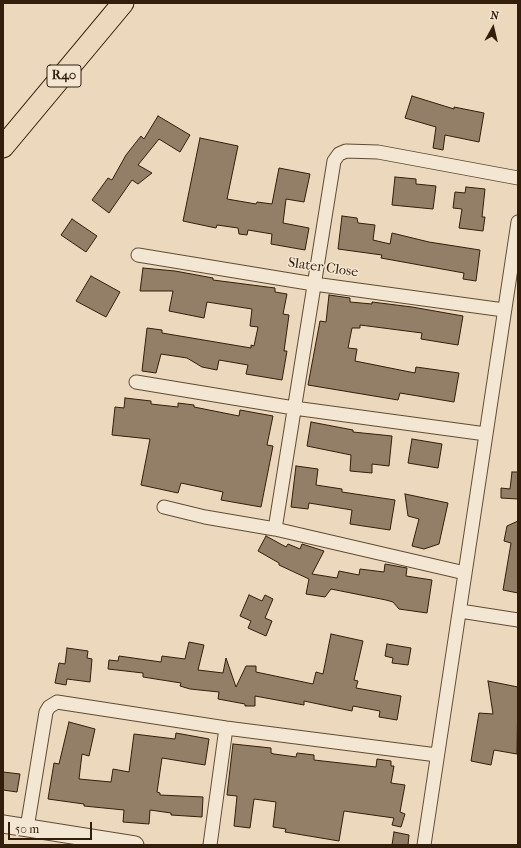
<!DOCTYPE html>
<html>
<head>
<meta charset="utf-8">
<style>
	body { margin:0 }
	#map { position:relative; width:521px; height:848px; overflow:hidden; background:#ecd8bc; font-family:"IM FELL French Canon",serif }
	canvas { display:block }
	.frame { position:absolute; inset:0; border:4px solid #321e0a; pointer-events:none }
	.north { position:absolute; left:473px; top:8px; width:40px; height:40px; -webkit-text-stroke:3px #f3e6d3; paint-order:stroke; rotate:8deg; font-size:11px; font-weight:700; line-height:16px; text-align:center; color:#321e0a }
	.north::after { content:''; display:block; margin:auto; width:14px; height:18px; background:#321e0a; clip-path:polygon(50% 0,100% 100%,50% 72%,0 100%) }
	.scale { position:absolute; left:8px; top:822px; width:84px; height:18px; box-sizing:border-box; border:2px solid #321e0a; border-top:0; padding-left:5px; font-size:12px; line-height:14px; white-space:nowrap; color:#321e0a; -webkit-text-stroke:3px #f3e6d3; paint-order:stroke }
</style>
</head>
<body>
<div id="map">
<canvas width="521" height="848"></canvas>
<div class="frame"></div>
<div class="north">N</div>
<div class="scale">50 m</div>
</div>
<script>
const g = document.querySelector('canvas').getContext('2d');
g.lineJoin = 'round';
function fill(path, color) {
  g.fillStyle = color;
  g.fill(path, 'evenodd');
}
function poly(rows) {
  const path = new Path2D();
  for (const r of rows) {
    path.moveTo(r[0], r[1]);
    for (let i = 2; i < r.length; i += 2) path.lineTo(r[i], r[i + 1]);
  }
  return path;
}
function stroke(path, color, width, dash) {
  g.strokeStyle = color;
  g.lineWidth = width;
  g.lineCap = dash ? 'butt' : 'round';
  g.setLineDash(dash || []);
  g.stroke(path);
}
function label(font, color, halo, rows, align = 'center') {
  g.font = font + ' "IM FELL French Canon",serif';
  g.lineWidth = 3;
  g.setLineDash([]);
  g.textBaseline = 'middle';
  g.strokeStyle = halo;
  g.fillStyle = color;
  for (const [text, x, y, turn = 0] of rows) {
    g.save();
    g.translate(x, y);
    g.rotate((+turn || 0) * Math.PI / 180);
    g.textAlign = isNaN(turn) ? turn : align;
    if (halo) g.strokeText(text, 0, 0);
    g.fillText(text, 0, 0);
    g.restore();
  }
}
const building = poly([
	[412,96,454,109,454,107,484,113,479,142,445,135,443,150,433,148,436,127,405,118,412,96],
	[158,116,190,135,180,152,159,139,138,165,152,173,138,184,132,180,109,213,92,200,108,178,112,180,126,155,141,136,144,139,158,116],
	[200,138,238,146,227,199,256,204,257,202,272,204,279,168,310,174,304,202,286,199,283,223,309,228,305,250,271,244,272,234,248,230,247,235,239,234,238,228,217,225,216,228,183,221,200,138],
	[395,177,416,179,416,184,436,186,433,209,392,205,395,177],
	[466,187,485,189,482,217,485,217,483,231,459,228,462,209,453,208,455,192,465,193,466,187],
	[342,216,357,218,358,223,375,225,373,240,390,244,392,233,429,242,480,250,476,281,463,279,464,273,381,258,382,255,338,249,342,216],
	[72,219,97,236,86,252,61,235,72,219],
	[143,268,175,271,213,278,213,280,275,288,275,292,287,294,283,314,289,315,284,351,287,351,282,380,246,374,248,365,219,360,217,370,202,367,187,358,161,354,156,373,142,371,147,328,162,330,162,333,251,348,251,345,254,346,258,327,250,326,252,309,207,302,204,318,169,311,173,291,140,291,143,268],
	[91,276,120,292,106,317,76,301,91,276],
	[329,295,350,298,350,302,372,304,372,302,412,307,463,316,458,345,421,339,422,333,360,325,360,328,352,328,348,348,357,349,355,361,415,373,416,367,459,373,454,402,400,393,398,400,308,385,320,321,326,322,329,295],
	[125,398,151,401,151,404,178,407,178,403,194,405,194,407,239,416,240,410,273,416,267,445,273,446,261,507,221,500,223,492,181,483,178,493,141,485,150,439,112,435,115,407,124,408,125,398],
	[311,422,353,430,353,432,392,436,389,466,372,464,372,473,350,471,351,455,307,446,311,422],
	[412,439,442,444,438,468,408,463,412,439],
	[296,466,318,469,316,485,342,489,342,492,395,500,390,530,350,524,352,510,309,503,308,509,291,507,296,466],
	[512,472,518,472,518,499,501,498,501,488,510,489,512,472],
	[405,494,448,503,439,544,424,549,412,546,419,519,408,516,405,494],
	[518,521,518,593,503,590,511,543,504,541,507,526,518,521],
	[266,536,286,547,288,544,300,549,302,544,324,551,312,574,337,578,339,571,359,575,360,569,384,572,385,564,407,568,406,576,432,580,427,613,399,609,393,602,386,600,331,589,325,597,306,594,309,579,279,565,279,563,258,551,266,536],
	[249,595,262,601,265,595,273,599,265,618,272,621,266,636,248,628,251,621,240,616,249,595],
	[331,634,363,641,354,680,358,681,356,688,401,696,397,720,379,717,380,711,353,706,352,711,304,701,304,705,255,696,255,706,245,706,245,704,218,699,219,692,190,689,180,686,181,683,143,677,143,673,108,669,109,660,118,661,119,656,161,662,162,656,185,659,189,642,204,645,198,670,223,673,226,658,236,687,246,666,256,666,256,672,313,684,316,672,323,674,331,634],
	[387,644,411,648,408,665,392,663,393,658,385,656,387,644],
	[67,648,88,651,87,658,92,659,90,682,67,679,66,685,55,683,59,663,65,664,67,648],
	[488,681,518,687,517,754,494,750,491,765,471,761,479,713,493,714,488,681],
	[69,722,95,729,89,756,82,754,79,779,111,782,113,769,129,772,134,734,175,739,176,733,209,739,205,765,162,758,157,792,160,793,160,795,203,797,202,817,171,815,171,813,150,810,149,824,123,822,124,810,84,806,84,804,48,799,54,763,59,764,69,722],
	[233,744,271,748,271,753,274,754,296,757,297,753,314,755,314,760,376,767,377,759,391,761,391,766,394,766,391,783,405,785,400,812,405,814,401,827,392,825,394,818,344,811,339,841,285,832,286,829,273,827,276,802,254,799,250,828,234,826,237,796,227,795,233,744],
	[3,772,20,774,17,792,3,790,3,772],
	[394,832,409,835,408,845,392,845,394,832]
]);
fill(building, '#937f67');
stroke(building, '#321e0a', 1);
const minor = poly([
	[138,255,314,284,504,310],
	[136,382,294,408,486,434],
	[164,507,205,517,275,529,465,573],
	[275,529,334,161,339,154,346,151,378,152,518,178],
	[460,611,518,620],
	[27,828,46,712,49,707,57,702,226,728,437,755],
	[210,845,226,728],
	[424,845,518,222]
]);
const tertiary = poly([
	[3,824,135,845]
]);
const primary = poly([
	[3,147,123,3]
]);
stroke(minor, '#604c36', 15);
stroke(tertiary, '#604c36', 19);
stroke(primary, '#321e0a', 23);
stroke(minor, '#f3e6d3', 13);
stroke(tertiary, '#f3e6d3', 17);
stroke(primary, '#ecd8bc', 21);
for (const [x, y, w] of [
	[64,76,34]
]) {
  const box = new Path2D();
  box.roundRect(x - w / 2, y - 11, w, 22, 3);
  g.fillStyle = '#f3e6d3';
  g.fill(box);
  stroke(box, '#321e0a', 1);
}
label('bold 13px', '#321e0a', null, [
	["R40",64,76]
]);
label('14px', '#321e0a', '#f3e6d3', [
	["Slater Close",323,268,8]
]);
</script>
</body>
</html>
